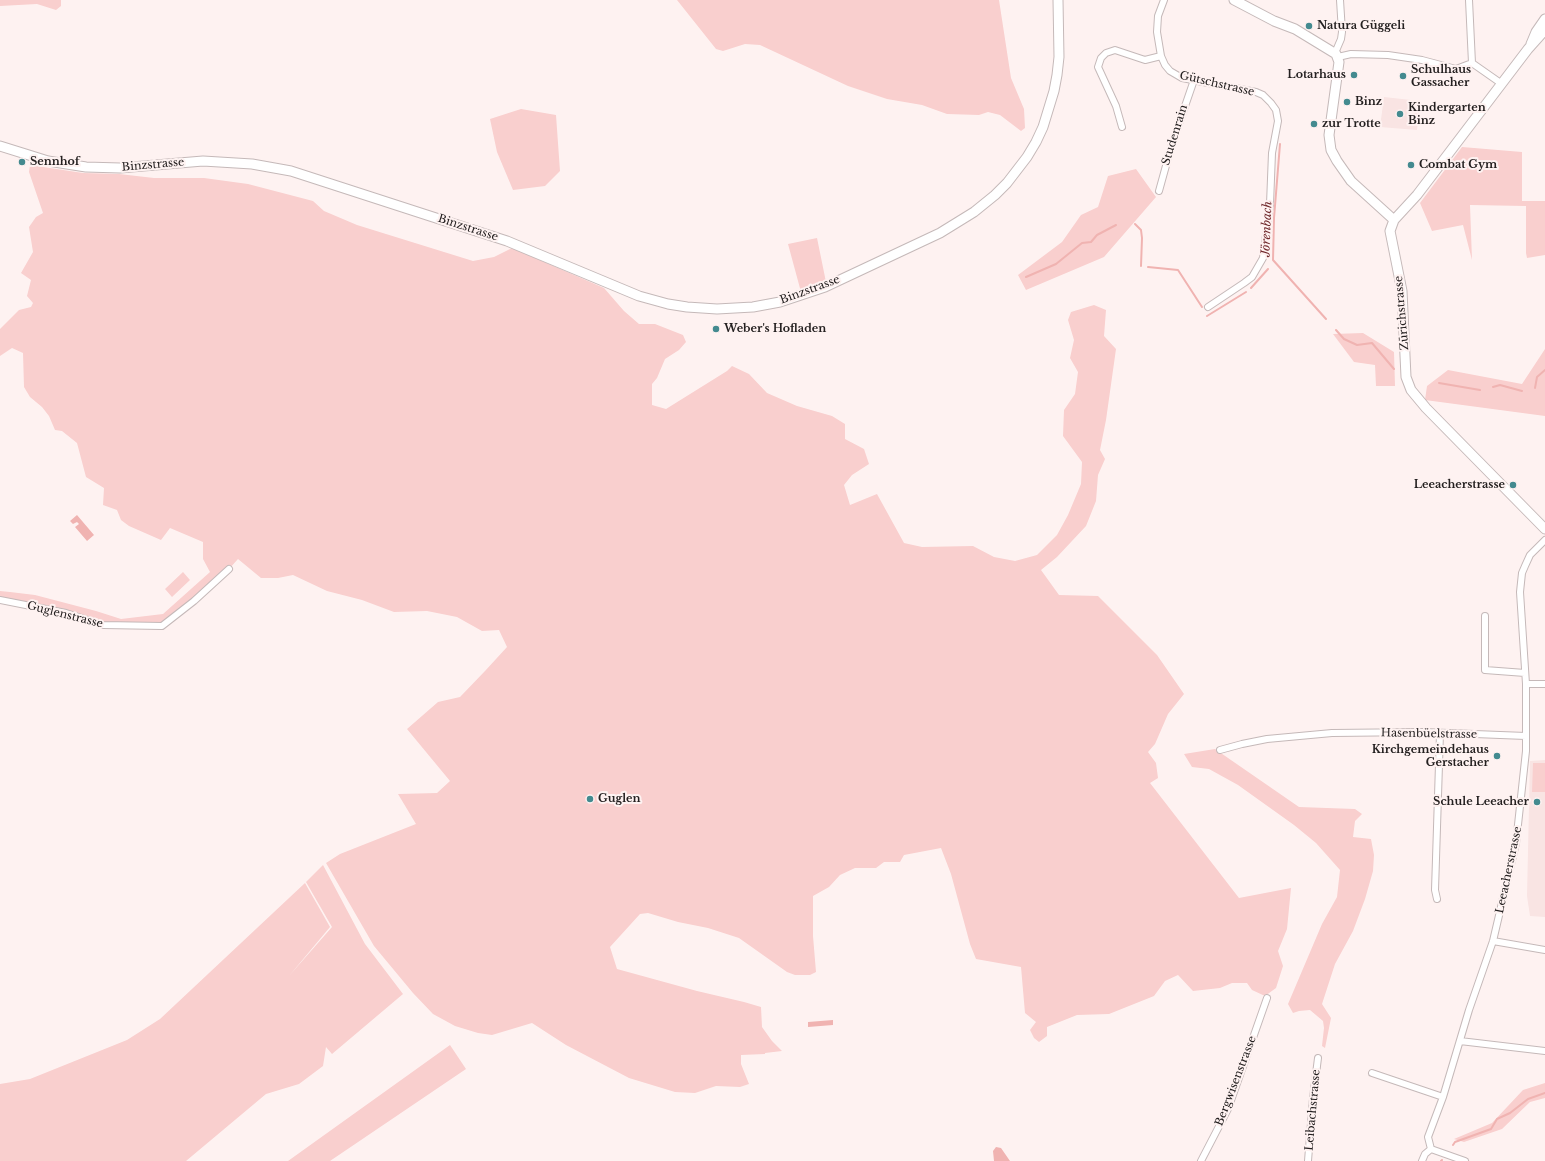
<!DOCTYPE html>
<html>
<head>
<meta charset="utf-8">
<style>
	body { margin:0 }
	canvas { display:block; background:#fef2f1 }
</style>
</head>
<body>
<canvas width="1545" height="1161"></canvas>
<script>
const g = document.querySelector('canvas').getContext('2d');
g.lineJoin = 'round';
function fill(path, color) {
  g.fillStyle = color;
  g.fill(path, 'evenodd');
}
function poly(rows) {
  const path = new Path2D();
  for (const r of rows) {
    path.moveTo(r[0], r[1]);
    for (let i = 2; i < r.length; i += 2) path.lineTo(r[i], r[i + 1]);
  }
  return path;
}
function stroke(path, color, width, dash) {
  g.strokeStyle = color;
  g.lineWidth = width;
  g.lineCap = dash ? 'butt' : 'round';
  g.setLineDash(dash || []);
  g.stroke(path);
}
function label(font, color, halo, rows, align = 'center') {
  g.font = font + ' "Libre Baskerville",serif';
  g.lineWidth = 4;
  g.setLineDash([]);
  g.textBaseline = 'middle';
  g.strokeStyle = halo;
  g.fillStyle = color;
  for (const [text, x, y, turn = 0] of rows) {
    g.save();
    g.translate(x, y);
    g.rotate((+turn || 0) * Math.PI / 180);
    g.textAlign = isNaN(turn) ? turn : align;
    if (halo) g.strokeText(text, 0, 0);
    g.fillText(text, 0, 0);
    g.restore();
  }
}
fill(poly([
	[1384,97,1420,101,1417,130,1380,127],
	[1545,760,1545,917,1530,916,1527,896,1530,761]
]), '#f9e4e3');
fill(poly([
	[0,0,61,0,61,6,56,10,37,4,0,6],
	[677,0,999,0,1011,78,1024,109,1025,128,1021,131,1000,115,988,112,979,115,947,114,922,105,887,99,848,86,760,45,745,44,723,51,716,49],
	[521,109,556,115,560,171,545,186,513,190,497,152,490,119],
	[1462,147,1522,152,1522,201,1545,201,1545,255,1527,258,1526,253,1526,206,1470,205,1472,260,1463,225,1432,231,1420,203],
	[30,165,83,173,119,174,154,178,204,178,248,184,313,201,324,211,357,225,473,261,494,257,512,248,604,288,624,311,639,324,655,324,683,335,686,342,679,350,665,359,657,378,652,384,652,405,666,409,727,371,732,366,749,374,767,393,797,406,832,416,845,424,845,439,864,449,869,464,852,475,844,485,850,505,877,494,904,543,922,547,973,546,994,557,1015,561,1037,555,1057,535,1068,515,1081,484,1082,462,1063,436,1064,410,1075,394,1078,372,1070,358,1074,340,1068,320,1071,312,1094,305,1106,310,1104,336,1116,349,1106,420,1100,450,1105,459,1098,475,1096,501,1086,526,1057,557,1041,570,1059,595,1098,596,1157,655,1184,694,1168,714,1155,744,1148,752,1156,763,1158,778,1150,783,1239,898,1291,888,1287,929,1278,951,1283,966,1276,988,1265,996,1252,990,1247,983,1232,983,1220,988,1193,991,1178,975,1165,981,1154,996,1109,1014,1077,1015,1047,1027,1047,1036,1039,1042,1034,1038,1030,1030,1036,1022,1025,1013,1021,967,976,959,970,944,951,874,941,848,904,855,900,862,884,862,876,868,855,868,840,875,829,887,813,896,813,936,816,972,810,975,795,975,787,972,739,938,708,928,678,922,648,913,640,914,610,947,617,969,697,991,744,1002,761,1007,762,1027,772,1041,782,1051,765,1053,765,1054,741,1055,741,1064,749,1084,740,1087,716,1086,695,1093,675,1092,629,1078,566,1045,532,1023,492,1035,478,1033,455,1026,433,1014,413,993,374,946,326,863,340,854,416,824,398,794,437,793,450,781,407,729,438,702,460,697,485,671,507,647,499,630,482,631,457,617,427,611,394,612,362,600,327,591,293,575,278,578,261,578,238,559,229,569,162,626,120,626,0,600,0,591,10,592,35,595,96,611,121,619,163,614,210,572,203,559,203,542,170,528,161,540,129,526,121,520,117,510,103,505,104,488,86,477,77,443,62,431,55,430,49,416,42,407,30,397,24,387,23,353,12,348,0,356,0,329,19,310,31,307,33,303,27,296,31,280,21,273,33,252,29,227,36,217,43,213,29,172],
	[1136,169,1156,197,1104,257,1026,290,1018,275,1062,242,1081,215,1098,207,1108,176],
	[817,238,826,282,801,292,788,244],
	[1363,333,1394,352,1395,386,1376,386,1375,365,1354,362,1333,334],
	[1545,349,1545,416,1425,400,1427,386,1448,370,1522,384],
	[183,572,190,580,172,597,165,589],
	[1215,749,1299,807,1355,809,1362,814,1355,821,1353,837,1371,839,1374,855,1373,871,1365,899,1353,931,1335,964,1322,1004,1331,1018,1325,1048,1322,1046,1324,1028,1323,1021,1310,1010,1299,1011,1293,1013,1288,1004,1322,924,1337,897,1340,870,1316,843,1294,825,1238,785,1209,769,1192,767,1184,754],
	[1533,763,1545,763,1545,792,1532,792],
	[323,865,365,944,403,994,332,1054,326,1047,323,1066,299,1084,266,1094,186,1161,0,1161,0,1084,30,1079,127,1040,160,1019,305,883,330,927,289,976,332,927,306,882],
	[450,1045,466,1069,330,1161,288,1161],
	[1545,1083,1545,1098,1530,1102,1502,1129,1464,1142,1454,1139,1492,1123,1523,1090]
]), '#f9cfce');
fill(poly([
	[77,515,94,535,87,541,75,527,79,524,77,522,73,524,70,521],
	[833,1020,833,1025,808,1027,808,1022],
	[996,1147,1001,1148,1010,1161,994,1161,993,1151]
]), '#f0b3b1');
stroke(poly([
	[1280,144,1274,218,1273,260,1326,319],
	[1135,224,1141,230,1142,238,1141,266],
	[1148,267,1178,270,1202,307],
	[1026,277,1056,264,1082,243,1091,242,1097,235,1116,225],
	[1251,288,1268,269],
	[1207,316,1246,292],
	[1336,330,1344,339,1357,345,1372,343,1394,369],
	[1439,383,1480,390],
	[1493,387,1500,385,1522,391],
	[1535,388,1537,377,1545,370],
	[1453,1145,1455,1142,1491,1129,1497,1119,1510,1113,1528,1099,1545,1093],
	[1441,1161,1442,1160]
]), '#f0b3b1', 2);
const minor = poly([
	[1164,0,1158,16,1157,32,1161,56,1165,65,1170,71,1182,78,1256,92,1263,95,1271,103,1276,110,1278,121,1272,153,1270,204,1263,258,1252,277,1244,283,1208,307],
	[1469,0,1472,63,1502,84],
	[1335,53,1341,39,1342,32,1340,0],
	[1338,57,1351,54,1388,55,1422,60,1456,69,1472,63],
	[1122,127,1116,106,1098,67,1101,58,1106,53,1115,50,1145,60,1161,56],
	[1159,191,1172,144,1194,80],
	[0,600,66,613,103,625,162,626,194,601,229,569],
	[1485,616,1485,670,1525,673],
	[1526,684,1545,684],
	[1220,750,1242,744,1267,739,1332,733,1423,732,1526,736],
	[1437,899,1435,890,1440,733],
	[1493,941,1545,950],
	[1460,1041,1545,1051],
	[1372,1073,1443,1097],
	[1431,1149,1428,1137,1443,1097,1469,1010,1493,941,1516,843,1526,751,1526,684,1520,592,1522,573,1525,566,1530,555,1545,540],
	[1431,1149,1465,1161],
	[1201,1161,1228,1109,1267,998],
	[1308,1161,1313,1098,1318,1058],
	[1422,1161,1425,1154,1431,1149]
]);
const secondary = poly([
	[1234,0,1274,21,1295,29,1336,54,1339,62,1329,135,1331,150,1337,161,1351,181,1394,220],
	[1545,30,1528,49,1417,195,1394,220,1390,231,1402,291,1406,377,1411,390,1426,408,1545,529],
	[1531,44,1536,32,1545,19],
	[0,146,48,161,86,167,120,168,203,161,252,164,291,171,507,241,639,296,668,304,687,307,717,309,753,307,780,302,825,287,940,233,974,212,995,195,1007,183,1027,157,1036,142,1043,127,1054,91,1057,75,1059,57,1058,0]
]);
stroke(minor, '#c5b9b9', 8);
stroke(secondary, '#c5b9b9', 11);
stroke(minor, '#fff', 6);
stroke(secondary, '#fff', 9);
for (const [x, y, r, color] of [
	[1309,26,4,"#438a8f"],
	[1354,75,4,"#438a8f"],
	[1403,76,4,"#438a8f"],
	[1347,102,4,"#438a8f"],
	[1400,114,4,"#438a8f"],
	[1314,124,4,"#438a8f"],
	[22,162,4,"#438a8f"],
	[1411,165,4,"#438a8f"],
	[716,329,4,"#438a8f"],
	[1513,485,4,"#438a8f"],
	[1497,756,4,"#438a8f"],
	[590,799,4,"#438a8f"],
	[1537,802,4,"#438a8f"]
]) {
  const dot = new Path2D();
  dot.arc(x, y, r, 0, 2 * Math.PI);
  g.fillStyle = color;
  g.fill(dot);
  stroke(dot, '#fef2f1', 1.5);
}
label('bold 11px', '#242020', '#fef2f1', [
	["Natura Güggeli",1317,26],
	["Schulhaus",1411,70],
	["Gassacher",1411,83],
	["Lotarhaus",1346,75,"right"],
	["Binz",1355,102],
	["Kindergarten",1408,108],
	["Binz",1408,121],
	["zur Trotte",1322,124],
	["Sennhof",30,162],
	["Combat Gym",1419,165],
	["Weber's Hofladen",724,329],
	["Leeacherstrasse",1505,485,"right"],
	["Kirchgemeindehaus",1489,750,"right"],
	["Gerstacher",1489,763,"right"],
	["Guglen",598,799],
	["Schule Leeacher",1529,802,"right"]
], 'left');
label('11px', '#242020', '#fef2f1', [
	["Gütschstrasse",1217,84,13],
	["Studenrain",1175,135,-73],
	["Binzstrasse",153,165,-5],
	["Binzstrasse",468,228,18],
	["Binzstrasse",810,290,-20],
	["Zürichstrasse",1402,313,-95],
	["Guglenstrasse",65,615,14],
	["Hasenbüelstrasse",1429,734,1],
	["Leeacherstrasse",1509,870,-78],
	["Bergwisenstrasse",1236,1081,-69],
	["Leibachstrasse",1313,1110,-85]
]);
label('italic 12px', '#712a2d', '#fef2f1', [
	["Jörenbach",1267,229,-88]
]);
</script>
</body>
</html>
